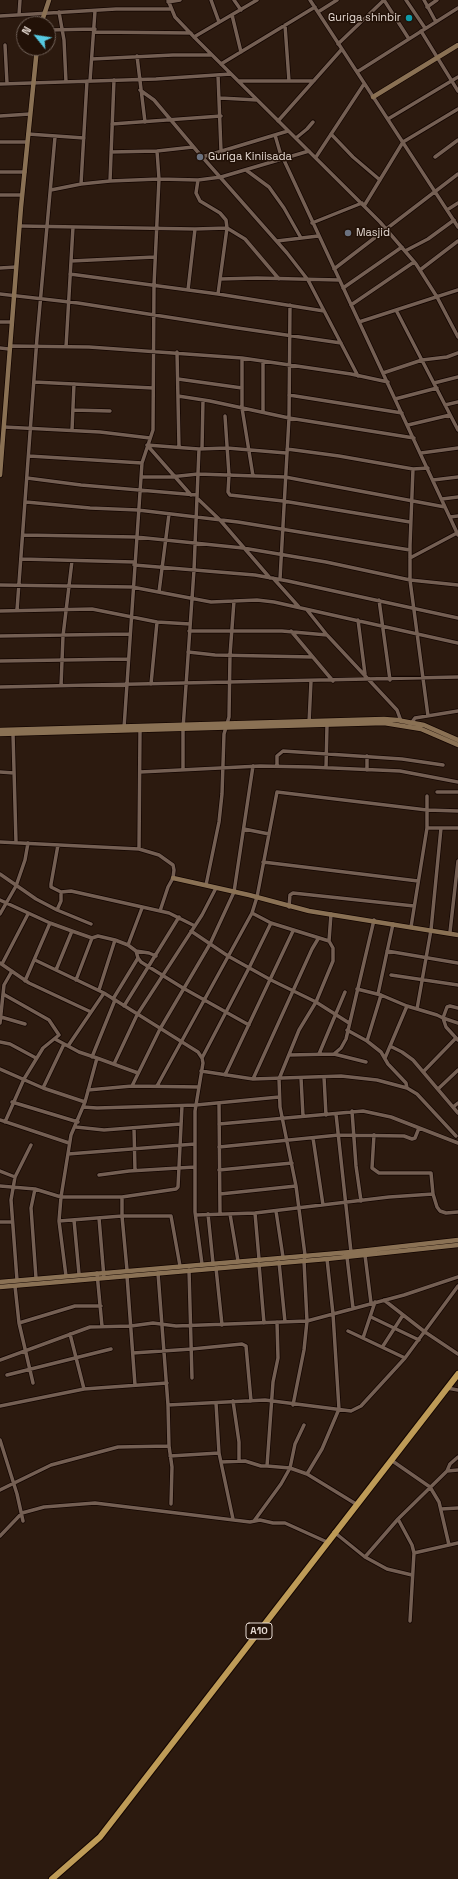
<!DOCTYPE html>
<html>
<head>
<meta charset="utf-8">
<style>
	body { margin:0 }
	#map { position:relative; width:458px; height:1879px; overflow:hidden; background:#2c1a0f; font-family:"Space Grotesk",sans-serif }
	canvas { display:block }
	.north { position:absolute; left:16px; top:16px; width:40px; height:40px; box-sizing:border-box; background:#221107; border:1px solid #706158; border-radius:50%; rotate:300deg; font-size:11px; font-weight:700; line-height:16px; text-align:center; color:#e4d8d1 }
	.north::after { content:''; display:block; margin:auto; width:14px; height:18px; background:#56c9e1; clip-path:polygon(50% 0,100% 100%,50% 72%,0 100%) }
</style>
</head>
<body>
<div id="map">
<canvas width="458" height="1879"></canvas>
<div class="north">N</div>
</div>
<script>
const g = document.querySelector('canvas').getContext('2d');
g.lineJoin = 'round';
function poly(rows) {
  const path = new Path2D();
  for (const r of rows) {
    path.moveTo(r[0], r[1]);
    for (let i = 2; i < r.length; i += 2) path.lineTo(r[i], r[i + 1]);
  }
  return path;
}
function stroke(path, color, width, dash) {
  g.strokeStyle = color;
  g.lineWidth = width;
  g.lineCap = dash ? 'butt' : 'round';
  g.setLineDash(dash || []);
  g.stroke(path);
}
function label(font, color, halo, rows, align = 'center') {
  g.font = font + ' "Space Grotesk",sans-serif';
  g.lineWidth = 3;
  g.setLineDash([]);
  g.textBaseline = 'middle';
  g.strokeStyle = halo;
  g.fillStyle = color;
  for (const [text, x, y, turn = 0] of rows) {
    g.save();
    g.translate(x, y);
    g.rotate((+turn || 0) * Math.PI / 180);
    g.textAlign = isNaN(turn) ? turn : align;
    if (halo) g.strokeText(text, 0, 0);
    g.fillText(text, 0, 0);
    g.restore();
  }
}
const street = poly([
	[168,0,175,17,197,40,380,222,416,264,437,297,458,337],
	[211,0,219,22],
	[234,0,241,10],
	[310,0,458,227],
	[384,0,409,39],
	[406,0,425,28],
	[424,0,436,22],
	[168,2,180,0],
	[427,7,437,0],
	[59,12,64,40,66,82],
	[318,12,337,0],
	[19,15,20,0],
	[232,15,241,52],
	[0,16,116,9,170,9],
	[285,25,289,81],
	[48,30,95,29],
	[421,31,458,91],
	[95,32,191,33],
	[194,37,257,0],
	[338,44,384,0],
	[5,45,7,83],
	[137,56,145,122],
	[92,59,173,55,212,55],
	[221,64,315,7],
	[357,72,458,8],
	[218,75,221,151],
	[90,81,95,11],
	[238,81,314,81],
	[0,84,156,79,231,74],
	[140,90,154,100,197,151,287,253,308,280,358,376],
	[220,98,257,100],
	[0,116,30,114],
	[388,119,458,77],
	[278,121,342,49],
	[112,124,221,116],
	[28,134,84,138],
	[331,134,353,157,380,180],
	[275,135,282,159],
	[296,138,307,129,313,122],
	[0,142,27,142],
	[111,152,157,151,193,147],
	[202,157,288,131],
	[316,157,364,84],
	[435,157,458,140],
	[283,158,458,535],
	[246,170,269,187,284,208,301,238],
	[0,172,25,172],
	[198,180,196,193,200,201,220,213,226,220,227,228,218,294],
	[110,181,114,80],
	[81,184,87,81],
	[51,190,81,184,110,181,159,179,198,180,221,177,309,151],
	[0,195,22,195],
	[364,206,403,142,458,109],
	[447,210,458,203],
	[312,223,362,203],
	[20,226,195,229,227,228,245,239,279,279],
	[277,241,318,236],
	[405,251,428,239,454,220],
	[71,261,155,257],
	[0,268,16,267],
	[334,269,458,174],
	[420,270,458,241],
	[70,274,218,294,324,311],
	[220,279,257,278,339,280],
	[343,288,402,247],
	[188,290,195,229],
	[0,294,78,303,231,327,341,343],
	[351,305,414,262],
	[396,310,458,430],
	[0,322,12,322],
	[359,322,458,290],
	[10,346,89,347,242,358,351,374,388,382],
	[66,347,73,227],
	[0,348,9,349],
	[177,352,179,447],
	[242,358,242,408,253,476],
	[263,361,263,412],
	[383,373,422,360,447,357,458,353],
	[178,379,242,388],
	[34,382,153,388],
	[434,383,458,377],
	[289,395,402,413],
	[178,396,210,401,289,418,414,438],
	[395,399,437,388],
	[445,405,458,402],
	[73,410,110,411],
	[225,416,229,475,228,492,230,495,283,501,410,522],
	[408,425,450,415],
	[4,427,100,432,150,438],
	[72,430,74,384],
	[147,445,199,449,227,448,286,453],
	[147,445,191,495],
	[202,449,203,400],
	[287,449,339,456,413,469,428,468],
	[421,453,458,448],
	[29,456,142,463],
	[413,469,410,545,410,580,428,716],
	[141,477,170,477,198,474,285,477,445,507],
	[27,478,81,485,197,495],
	[433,480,458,477],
	[197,498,220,520,270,578],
	[442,499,458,497],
	[26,502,90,508,138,510,238,522,410,550],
	[450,517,458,516],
	[23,535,136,537,243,548,326,562,410,580,458,585],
	[410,558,457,533],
	[21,559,134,562],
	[134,565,255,575,288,581,458,618],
	[273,578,299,607],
	[280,579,289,418,290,305],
	[0,585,132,587,211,602,257,600,274,602,458,643],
	[159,592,169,514],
	[379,600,390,680],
	[17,610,37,338,55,137],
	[307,610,327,635,397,710,401,721],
	[0,611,92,609,157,622,190,624],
	[358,620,365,674],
	[189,631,282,631,327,635],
	[291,631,333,681],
	[0,636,130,634],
	[188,652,215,655,313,657],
	[0,661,128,659],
	[151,684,157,622],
	[61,686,63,636,72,561],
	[0,687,458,677],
	[309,723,311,681],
	[410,725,415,718,458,711],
	[124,728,142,463,153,430,154,285,159,179,157,151],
	[13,734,16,842],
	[277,766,277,756,283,751,402,759,443,765],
	[326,768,327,725],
	[183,770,183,729,194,570,199,449],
	[367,770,367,756],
	[0,772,14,773],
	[140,772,260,766,310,767,400,771,458,782],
	[437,792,458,792],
	[427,828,458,828],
	[244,829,269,834],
	[0,842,139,849,159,855,173,865,174,870,173,878,168,887,160,911],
	[139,849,140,731],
	[263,862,418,881],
	[0,874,36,899,57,910,91,924],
	[206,885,219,822,222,794,224,734,229,717,230,655,234,601],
	[61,892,71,891,169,913,195,926],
	[0,900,50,923,72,931,92,938,98,936,115,940,128,945,136,951,149,953,156,956],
	[289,907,290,895,293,893,414,906],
	[57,910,61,901,61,892,51,887,51,884,58,845],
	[252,913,271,923,329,941],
	[0,914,16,886,25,860,28,843],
	[411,927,427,828,427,796],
	[191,931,228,956,271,980,316,1002,349,1023],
	[450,932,458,861],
	[128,945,142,908],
	[136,951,138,958,141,962,183,988,249,1025],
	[387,951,458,963],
	[35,960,104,993,198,1052,202,1058,203,1063,195,1111,195,1212,202,1264],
	[0,963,29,983,91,1012],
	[2,964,28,914],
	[56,970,72,931],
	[391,975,458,985],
	[76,980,92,938],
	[25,981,50,923],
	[357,989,381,995,407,1006,437,1015,443,1018,446,1027,458,1040],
	[99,990,115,940],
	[3,994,49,1020,59,1035,43,1048,24,1079,5,1122],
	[378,994,393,924],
	[113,999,138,958],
	[124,1006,179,917],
	[458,1008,450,1006,447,1007,443,1018,458,1023],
	[417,1009,431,930,441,828],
	[1,1017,25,1024],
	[0,1023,4,985,12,971],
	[347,1030,367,1041,381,1052,388,1064,406,1083,407,1088],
	[55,1039,79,1052,97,1058],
	[367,1041,381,995],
	[0,1042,10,1044,36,1058],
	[68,1046,104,993],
	[390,1046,402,1052,413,1060,458,1113],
	[319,1054,345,992],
	[334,1054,366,1062],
	[289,1055,334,1054,341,1048,346,1039,374,920],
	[92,1057,115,1000],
	[202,1058,249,968,271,923],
	[385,1058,407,1006],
	[114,1064,137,1015,202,915,216,888],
	[0,1069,43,1088,85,1102],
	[201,1071,253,1079,341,1076,377,1080,407,1088,417,1094,456,1136],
	[423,1072,456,1038],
	[225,1075,293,931],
	[324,1077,326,1115],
	[301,1078,303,1116],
	[253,1079,312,949,318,939],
	[132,1086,160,1029,210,944,234,892,253,766],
	[157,1086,252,913,257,897,277,792,427,810,458,811],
	[43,1088,64,1044],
	[438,1089,458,1070],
	[88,1090,132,1086,199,1087],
	[12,1102,78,1122],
	[219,1103,220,1214],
	[83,1107,97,1108,196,1105,279,1097],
	[453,1107,458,1103],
	[352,1111,356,1166,361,1201],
	[336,1114,351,1252],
	[0,1120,69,1143],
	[219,1124,363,1111,391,1117,458,1143],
	[76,1127,104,1130,181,1124],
	[134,1128,135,1171],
	[374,1135,372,1168,379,1173,431,1173,433,1194,437,1207,440,1211,446,1213,458,1212],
	[313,1138,323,1205],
	[219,1147,339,1135,404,1136,412,1139,415,1138,419,1128],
	[68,1154,195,1144],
	[219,1170,292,1163],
	[0,1171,15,1177],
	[99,1175,129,1171,195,1167],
	[0,1186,35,1189,61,1197,122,1197,176,1189,178,1187,182,1106],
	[35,1189,31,1208,36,1278],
	[220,1194,296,1186],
	[122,1197,122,1216,127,1270],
	[276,1211,283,1257],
	[255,1213,259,1259],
	[208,1214,213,1263],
	[230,1214,238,1261],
	[196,1215,255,1213,389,1197,433,1194],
	[99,1218,104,1278],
	[74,1220,79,1274],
	[59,1221,122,1216,171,1216,180,1266],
	[0,1222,12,1222],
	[365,1255,371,1303],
	[347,1257,353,1308],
	[279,1262,285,1322],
	[259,1264,264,1323],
	[216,1268,222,1325],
	[189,1270,192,1378],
	[97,1273,102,1326],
	[158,1273,168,1405,169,1446,172,1467,171,1504],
	[66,1276,59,1221,61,1197,71,1135,85,1102,97,1058,138,1073],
	[127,1276,135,1385],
	[17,1280,11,1200,15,1177,31,1145],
	[15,1286,19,1323,33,1383],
	[384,1300,425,1332,458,1354],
	[371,1317,419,1340],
	[277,1322,278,1358,273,1382,267,1466,290,1468,307,1474,356,1504],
	[19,1323,75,1306,101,1306],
	[348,1331,405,1358],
	[70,1334,84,1389],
	[363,1338,375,1302],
	[383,1346,403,1315],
	[133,1353,192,1349,242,1344,246,1346,251,1401],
	[0,1360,90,1327,131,1326,153,1323,176,1326,307,1321,404,1295,458,1277],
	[7,1375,111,1349],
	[447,1388,458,1390],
	[233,1401,239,1442,239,1461],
	[216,1403,219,1453,233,1519],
	[168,1405,265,1400,351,1411,361,1406,405,1358,458,1286],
	[293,1405,304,1350,307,1321,304,1261,305,1255,296,1186,280,1107,279,1079,299,1030,316,1002,333,961,333,948,329,941,331,914],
	[0,1406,84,1389,167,1383],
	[0,1440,17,1494,23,1521],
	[170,1456,219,1453],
	[391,1460,430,1487,439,1502,449,1545],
	[221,1462,245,1461,261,1466,267,1466],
	[447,1471,458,1470],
	[307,1474,322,1449,339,1409,333,1314,327,1259],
	[0,1490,51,1465,118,1447,169,1446],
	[441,1509,458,1508],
	[398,1519,412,1545,414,1553,410,1621],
	[254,1521,281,1484,290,1468,295,1444,304,1425],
	[334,1532,365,1557,398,1519,447,1471,450,1464,458,1457],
	[0,1536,22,1513,44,1507,95,1503,250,1522,260,1520,273,1523,285,1523,327,1542],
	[414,1553,458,1543],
	[365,1557,387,1569,412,1575]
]);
const secondary = poly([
	[41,24,49,0],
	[373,97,458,45],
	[0,475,21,207,37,48],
	[0,730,384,719,397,720,424,725,458,740],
	[0,734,384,723,421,729,458,745],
	[173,878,249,895,309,911,458,935],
	[0,1282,351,1252,458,1240],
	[0,1287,327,1259,458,1245]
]);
const highway = poly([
	[52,1879,100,1837,458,1374]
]);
stroke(street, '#130500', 5);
stroke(secondary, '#130500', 6);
stroke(highway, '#130500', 8);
stroke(street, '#745f53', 3.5);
stroke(secondary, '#8a7154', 4.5);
stroke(highway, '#be9b57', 6);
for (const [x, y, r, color] of [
	[409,18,4,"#0f9aa8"],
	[200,157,4,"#6b7280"],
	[348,233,4,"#6b7280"]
]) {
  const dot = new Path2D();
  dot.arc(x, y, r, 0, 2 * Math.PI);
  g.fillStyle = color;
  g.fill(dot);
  stroke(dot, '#221107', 1.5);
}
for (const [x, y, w] of [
	[259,1631,26]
]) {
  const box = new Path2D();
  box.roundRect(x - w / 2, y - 8, w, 16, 3);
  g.fillStyle = '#221107';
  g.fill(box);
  stroke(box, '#e4d8d1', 1);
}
label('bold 10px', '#e4d8d1', null, [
	["A10",259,1631]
]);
label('11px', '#e4d8d1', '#221107', [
	["Guriga shinbir",401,18,"right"],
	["Guriga Kiniisada",208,157],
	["Masjid",356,233]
], 'left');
</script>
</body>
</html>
